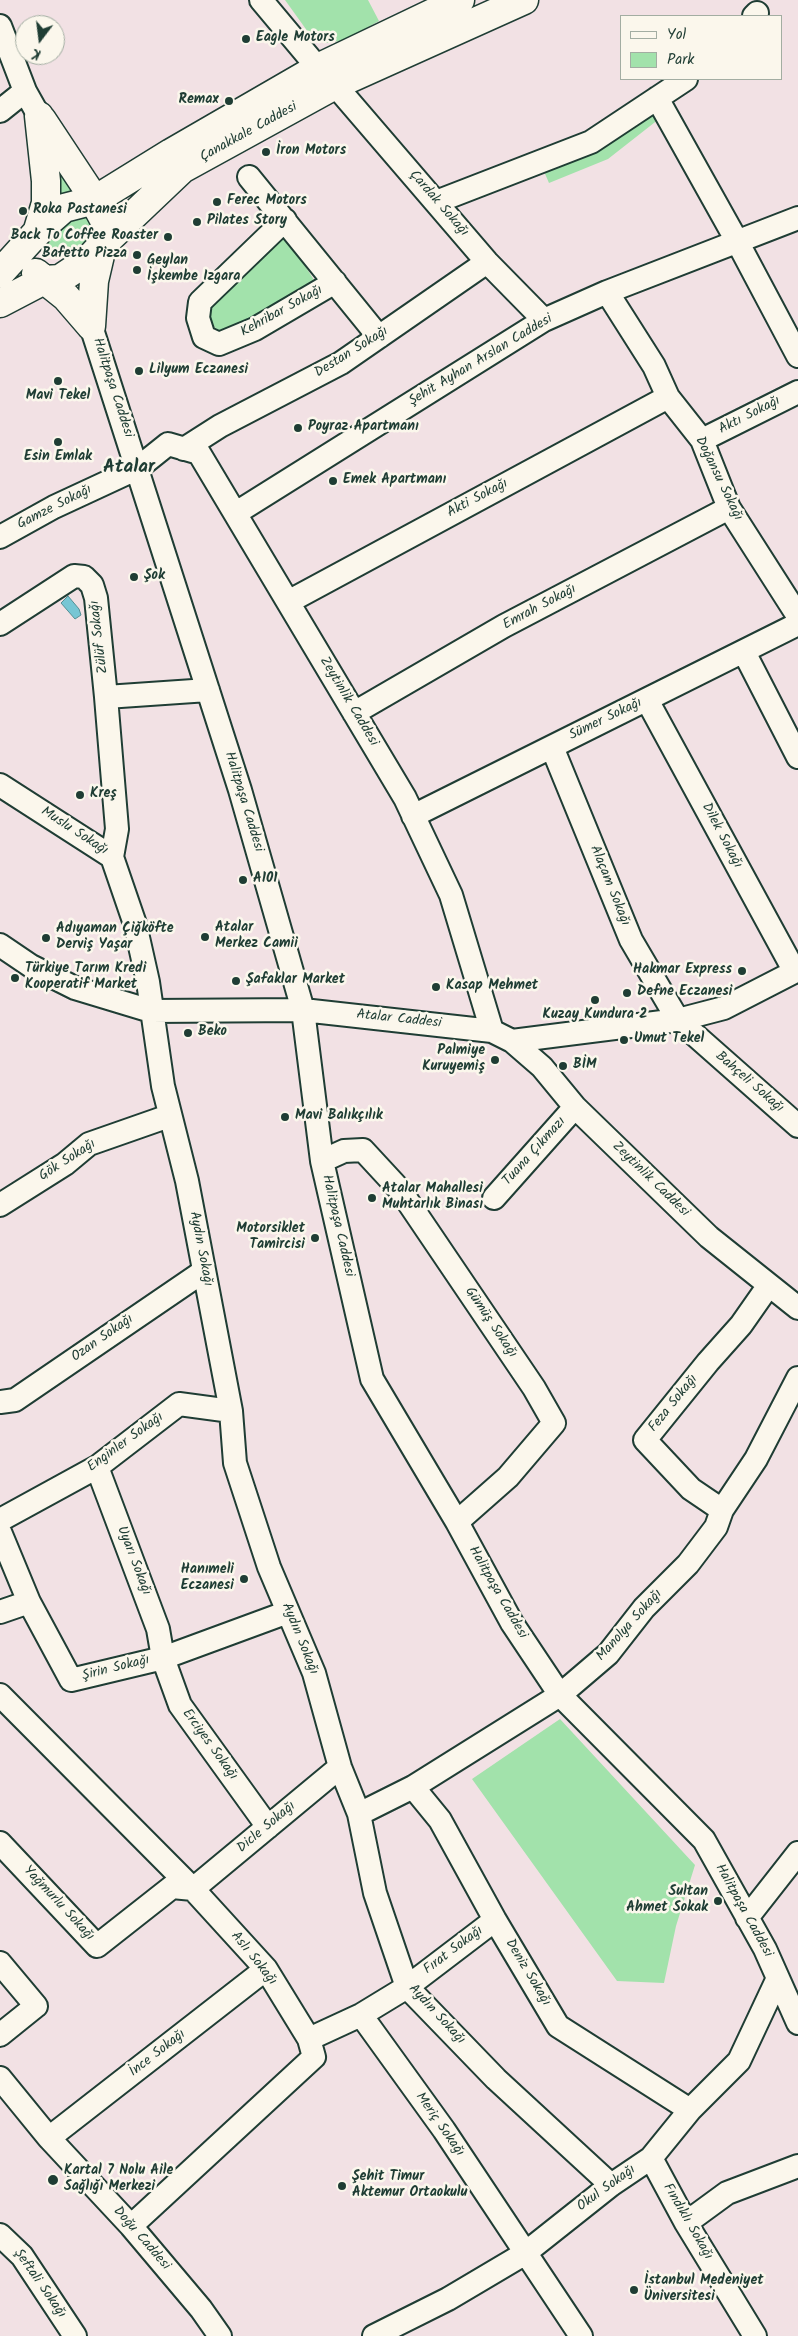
<!DOCTYPE html>
<html>
<head>
<meta charset="utf-8">
<style>
	body { margin:0 }
	#map { position:relative; width:798px; height:2336px; overflow:hidden; background:#f2e1e4; font-family:Kalam,sans-serif }
	canvas { display:block }
	.legend { position:absolute; left:620px; top:15px; width:162px; height:65px; box-sizing:border-box; background:#fbf7ec; border:1px solid #a3ada2; margin:0; padding:6px 9px; list-style:none; font-size:15px; color:#1f3d34 }
	.legend li { display:flex; align-items:center; gap:10px; height:25px }
	.legend b { width:25px; border:1px solid #a3ada2 }
	.north { position:absolute; left:15px; top:15px; width:50px; height:50px; box-sizing:border-box; background:#fbf7ec; border:1px solid #a3ada2; border-radius:50%; rotate:195deg; font-size:14px; font-weight:700; line-height:20px; text-align:center; color:#1f3d34 }
	.north::after { content:''; display:block; margin:auto; width:18px; height:22px; background:#1f3d34; clip-path:polygon(50% 0,100% 100%,50% 72%,0 100%) }
</style>
</head>
<body>
<div id="map">
<canvas width="798" height="2336"></canvas>
<ul class="legend">
<li><b style="height:6px;background:#fbf7ec"></b>Yol</li>
<li><b style="height:14px;background:#a2e2ab"></b>Park</li>
</ul>
<div class="north">K</div>
</div>
<script>
const g = document.querySelector('canvas').getContext('2d');
g.lineJoin = 'round';
function fill(path, color) {
  g.fillStyle = color;
  g.fill(path, 'evenodd');
}
function poly(rows) {
  const path = new Path2D();
  for (const r of rows) {
    path.moveTo(r[0], r[1]);
    for (let i = 2; i < r.length; i += 2) path.lineTo(r[i], r[i + 1]);
  }
  return path;
}
function stroke(path, color, width, dash) {
  g.strokeStyle = color;
  g.lineWidth = width;
  g.lineCap = dash ? 'butt' : 'round';
  g.setLineDash(dash || []);
  g.stroke(path);
}
function label(font, color, halo, rows, align = 'center') {
  g.font = font + ' Kalam,sans-serif';
  g.lineWidth = 5;
  g.setLineDash([]);
  g.textBaseline = 'middle';
  g.strokeStyle = halo;
  g.fillStyle = color;
  for (const [text, x, y, turn = 0] of rows) {
    g.save();
    g.translate(x, y);
    g.rotate((+turn || 0) * Math.PI / 180);
    g.textAlign = isNaN(turn) ? turn : align;
    if (halo) g.strokeText(text, 0, 0);
    g.fillText(text, 0, 0);
    g.restore();
  }
}
fill(poly([
	[285,0,368,0,379,21,345,40,328,43,314,37,308,32],
	[650,113,658,114,659,119,608,159,549,183,543,169],
	[45,127,81,187,56,199],
	[84,216,93,217,93,233,89,239,69,254,59,257,49,255,46,252,47,240,62,223],
	[285,234,314,280,251,319,228,329,218,330,208,322,205,304],
	[560,1719,695,1865,676,1926,664,1983,617,1981,472,1779]
]), '#a2e2ab');
const water = poly([
	[68,596,79,609,81,615,75,619,61,603,68,596]
]);
fill(water, '#77c6d4');
stroke(water, '#548f94', 1);
const minor = poly([
	[261,0,318,68],
	[754,16,757,13],
	[0,26,25,91,39,116],
	[335,85,487,262,544,320],
	[657,98,738,243,798,356],
	[0,111,25,91],
	[249,177,379,337],
	[436,202,591,142,686,79],
	[285,220,200,302,198,318,204,337,219,344,255,329,335,282],
	[607,292,654,366,668,397,702,440,729,508,798,616],
	[91,326,240,790,303,1010,322,1161,372,1379,457,1522,512,1623,560,1695,704,1840,765,1949,798,2023],
	[702,440,798,392],
	[184,449,220,426,341,363,487,262],
	[236,513,544,320,607,292,798,218],
	[0,537,54,507,138,468,168,444,199,453,405,798,451,895,492,1031],
	[288,602,668,397],
	[0,624,74,576,84,577,92,585,96,598,106,697,208,690],
	[744,652,798,757],
	[647,700,795,972],
	[354,713,504,626,729,508],
	[552,747,631,940,678,1020,798,1126],
	[0,785,112,857,117,829,106,697],
	[413,816,798,624],
	[112,857,135,924,148,982,163,1086,187,1181,231,1411,235,1463,269,1567,314,1673,340,1767,359,1814,375,1893,407,1987,496,2079,611,2185],
	[0,945,31,966,75,988,151,1011,303,1010,492,1031,512,1041,678,1020,724,1008,798,970],
	[512,1041,542,1067,575,1107,709,1237,798,1308],
	[322,1161,344,1151,363,1150,400,1190,534,1388,554,1423,508,1477,457,1522],
	[494,1198,575,1107],
	[0,1205,65,1164,89,1144,169,1116],
	[0,1402,15,1400,204,1271],
	[97,1467,158,1629,163,1658,180,1705,268,1827],
	[722,1510,691,1489,645,1440,708,1362,741,1325,769,1285],
	[0,1520,97,1467,179,1404,231,1411],
	[0,1532,29,1602,71,1680,163,1658,288,1612],
	[0,1612,29,1602],
	[0,1695,193,1889,266,1969,309,2039,314,2057,131,2226],
	[413,1787,440,1820,495,1920,558,2026,690,2110],
	[359,1814,413,1787,560,1695,608,1654,644,1608,688,1564,716,1527,722,1510,756,1459,798,1378],
	[0,1843,97,1946,172,1887,193,1889,340,1767],
	[747,1918,798,1853],
	[0,1963,36,2006,0,2035],
	[361,2015,444,2130,581,2336],
	[309,2039,361,2015,407,1987,495,1920],
	[0,2078,49,2138,131,2226,201,2309,220,2336],
	[49,2138,266,1969],
	[651,2158,686,2223,755,2336],
	[686,2223,727,2193,798,2166],
	[0,2235,22,2256,75,2336],
	[374,2336,448,2299,524,2254,611,2185,651,2158,690,2110,739,2061,778,1978]
]);
const major = poly([
	[42,120,87,188,107,225,94,281,91,326],
	[37,233,46,203,46,181,39,116],
	[0,273,40,229,64,208,95,200,171,153,318,68,460,0],
	[36,273,66,297,91,326],
	[0,303,44,280,60,279,87,261,102,245,182,169,335,85,524,0]
]);
stroke(minor, '#1f3d34', 26);
stroke(major, '#1f3d34', 31);
stroke(minor, '#fbf7ec', 22);
stroke(major, '#fbf7ec', 28);
for (const [x, y, r, color] of [
	[246,39,5,"#1f3d34"],
	[229,101,5,"#1f3d34"],
	[266,152,5,"#1f3d34"],
	[217,202,5,"#1f3d34"],
	[23,211,5,"#1f3d34"],
	[197,222,5,"#1f3d34"],
	[168,237,5,"#1f3d34"],
	[137,255,5,"#1f3d34"],
	[137,270,5,"#1f3d34"],
	[139,371,5,"#1f3d34"],
	[58,381,5,"#1f3d34"],
	[298,428,5,"#1f3d34"],
	[58,442,5,"#1f3d34"],
	[333,481,5,"#1f3d34"],
	[134,577,5,"#1f3d34"],
	[80,795,5,"#1f3d34"],
	[243,880,5,"#1f3d34"],
	[205,937,5,"#1f3d34"],
	[46,938,5,"#1f3d34"],
	[742,971,5,"#1f3d34"],
	[15,978,5,"#1f3d34"],
	[236,981,5,"#1f3d34"],
	[436,987,5,"#1f3d34"],
	[627,993,5,"#1f3d34"],
	[595,1000,5,"#1f3d34"],
	[188,1033,5,"#1f3d34"],
	[624,1040,5,"#1f3d34"],
	[495,1060,5,"#1f3d34"],
	[563,1066,5,"#1f3d34"],
	[285,1117,5,"#1f3d34"],
	[372,1198,5,"#1f3d34"],
	[315,1238,5,"#1f3d34"],
	[244,1579,5,"#1f3d34"],
	[718,1901,5,"#1f3d34"],
	[53,2180,6,"#1f3d34"],
	[342,2186,5,"#1f3d34"],
	[634,2290,5,"#1f3d34"]
]) {
  const dot = new Path2D();
  dot.arc(x, y, r, 0, 2 * Math.PI);
  g.fillStyle = color;
  g.fill(dot);
  stroke(dot, '#fbf7ec', 2);
}
label('bold 14px', '#1f3d34', '#fbf7ec', [
	["Eagle Motors",256,39],
	["Remax",219,101,"right"],
	["İron Motors",276,152],
	["Ferec Motors",227,202],
	["Roka Pastanesi",33,211],
	["Pilates Story",207,222],
	["Back To Coffee Roaster",158,237,"right"],
	["Bafetto Pizza",127,255,"right"],
	["Geylan",147,262],
	["İşkembe Izgara",147,278],
	["Lilyum Eczanesi",149,371],
	["Mavi Tekel",58,397,"center"],
	["Poyraz Apartmanı",308,428],
	["Esin Emlak",58,458,"center"],
	["Emek Apartmanı",343,481],
	["Şok",144,577],
	["Kreş",90,795],
	["A101",253,880],
	["Atalar",215,929],
	["Merkez Camii",215,945],
	["Adıyaman Çiğköfte",56,930],
	["Derviş Yaşar",56,946],
	["Türkiye Tarım Kredi",25,970],
	["Kooperatif Market",25,986],
	["Hakmar Express",732,971,"right"],
	["Şafaklar Market",246,981],
	["Kasap Mehmet",446,987],
	["Defne Eczanesi",637,993],
	["Kuzay Kundura 2",595,1016,"center"],
	["Beko",198,1033],
	["Umut Tekel",634,1040],
	["Palmiye",485,1052,"right"],
	["Kuruyemiş",485,1068,"right"],
	["BİM",573,1066],
	["Mavi Balıkçılık",295,1117],
	["Atalar Mahallesi",382,1190],
	["Muhtarlık Binası",382,1206],
	["Motorsiklet",305,1230,"right"],
	["Tamircisi",305,1246,"right"],
	["Hanımeli",234,1571,"right"],
	["Eczanesi",234,1587,"right"],
	["Sultan",708,1893,"right"],
	["Ahmet Sokak",708,1909,"right"],
	["Kartal 7 Nolu Aile",64,2172],
	["Sağlığı Merkezi",64,2188],
	["Şehit Timur",352,2178],
	["Aktemur Ortaokulu",352,2194],
	["İstanbul Medeniyet",644,2282],
	["Üniversitesi",644,2298]
], 'left');
label('14px', '#1f3d34', '#fbf7ec', [
	["Çanakkale Caddesi",249,133,-29],
	["Çardak Sokağı",438,204,49],
	["Kehribar Sokağı",282,312,-29],
	["Destan Sokağı",352,353,-32],
	["Şehit Ayhan Arslan Caddesi",481,361,-31],
	["Halitpaşa Caddesi",112,388,72],
	["Aktı Sokağı",750,416,-27],
	["Doğansu Sokağı",718,479,64],
	["Akti Sokağı",478,499,-28],
	["Gamze Sokağı",55,508,-27],
	["Emrah Sokağı",540,608,-28],
	["Zülüf Sokağı",100,637,-97],
	["Zeytinlik Caddesi",348,702,59],
	["Sümer Sokağı",606,720,-26],
	["Halitpaşa Caddesi",243,802,73],
	["Muslu Sokağı",74,832,33],
	["Dilek Sokağı",721,836,62],
	["Alaçam Sokağı",609,886,68],
	["Atalar Caddesi",399,1020,6],
	["Bahçeli Sokağı",749,1083,41],
	["Tuana Çıkmazı",535,1152,-48],
	["Gök Sokağı",68,1161,-33],
	["Zeytinlik Caddesi",650,1180,44],
	["Halitpaşa Caddesi",337,1226,77],
	["Aydın Sokağı",200,1249,79],
	["Gümüş Sokağı",490,1323,56],
	["Ozan Sokağı",103,1339,-35],
	["Feza Sokağı",674,1404,-51],
	["Enginler Sokağı",126,1443,-36],
	["Uyarı Sokağı",133,1561,69],
	["Halitpaşa Caddesi",497,1593,60],
	["Manolya Sokağı",630,1626,-48],
	["Aydın Sokağı",299,1639,68],
	["Şirin Sokağı",116,1669,-14],
	["Erciyes Sokağı",209,1745,54],
	["Dicle Sokağı",267,1828,-40],
	["Yağmurlu Sokağı",58,1904,47],
	["Halitpaşa Caddesi",743,1911,61],
	["Fırat Sokağı",454,1951,-37],
	["Aslı Sokağı",253,1959,51],
	["Deniz Sokağı",527,1973,59],
	["Aydın Sokağı",436,2015,47],
	["İnce Sokağı",158,2054,-38],
	["Meriç Sokağı",439,2125,55],
	["Okul Sokağı",607,2189,-36],
	["Fındıklı Sokağı",687,2222,60],
	["Doğu Caddesi",141,2239,49],
	["Şeftali Sokağı",39,2284,55]
]);
label('bold 19px', '#1f3d34', '#fbf7ec', [
	["Atalar",129,469]
]);
</script>
</body>
</html>
